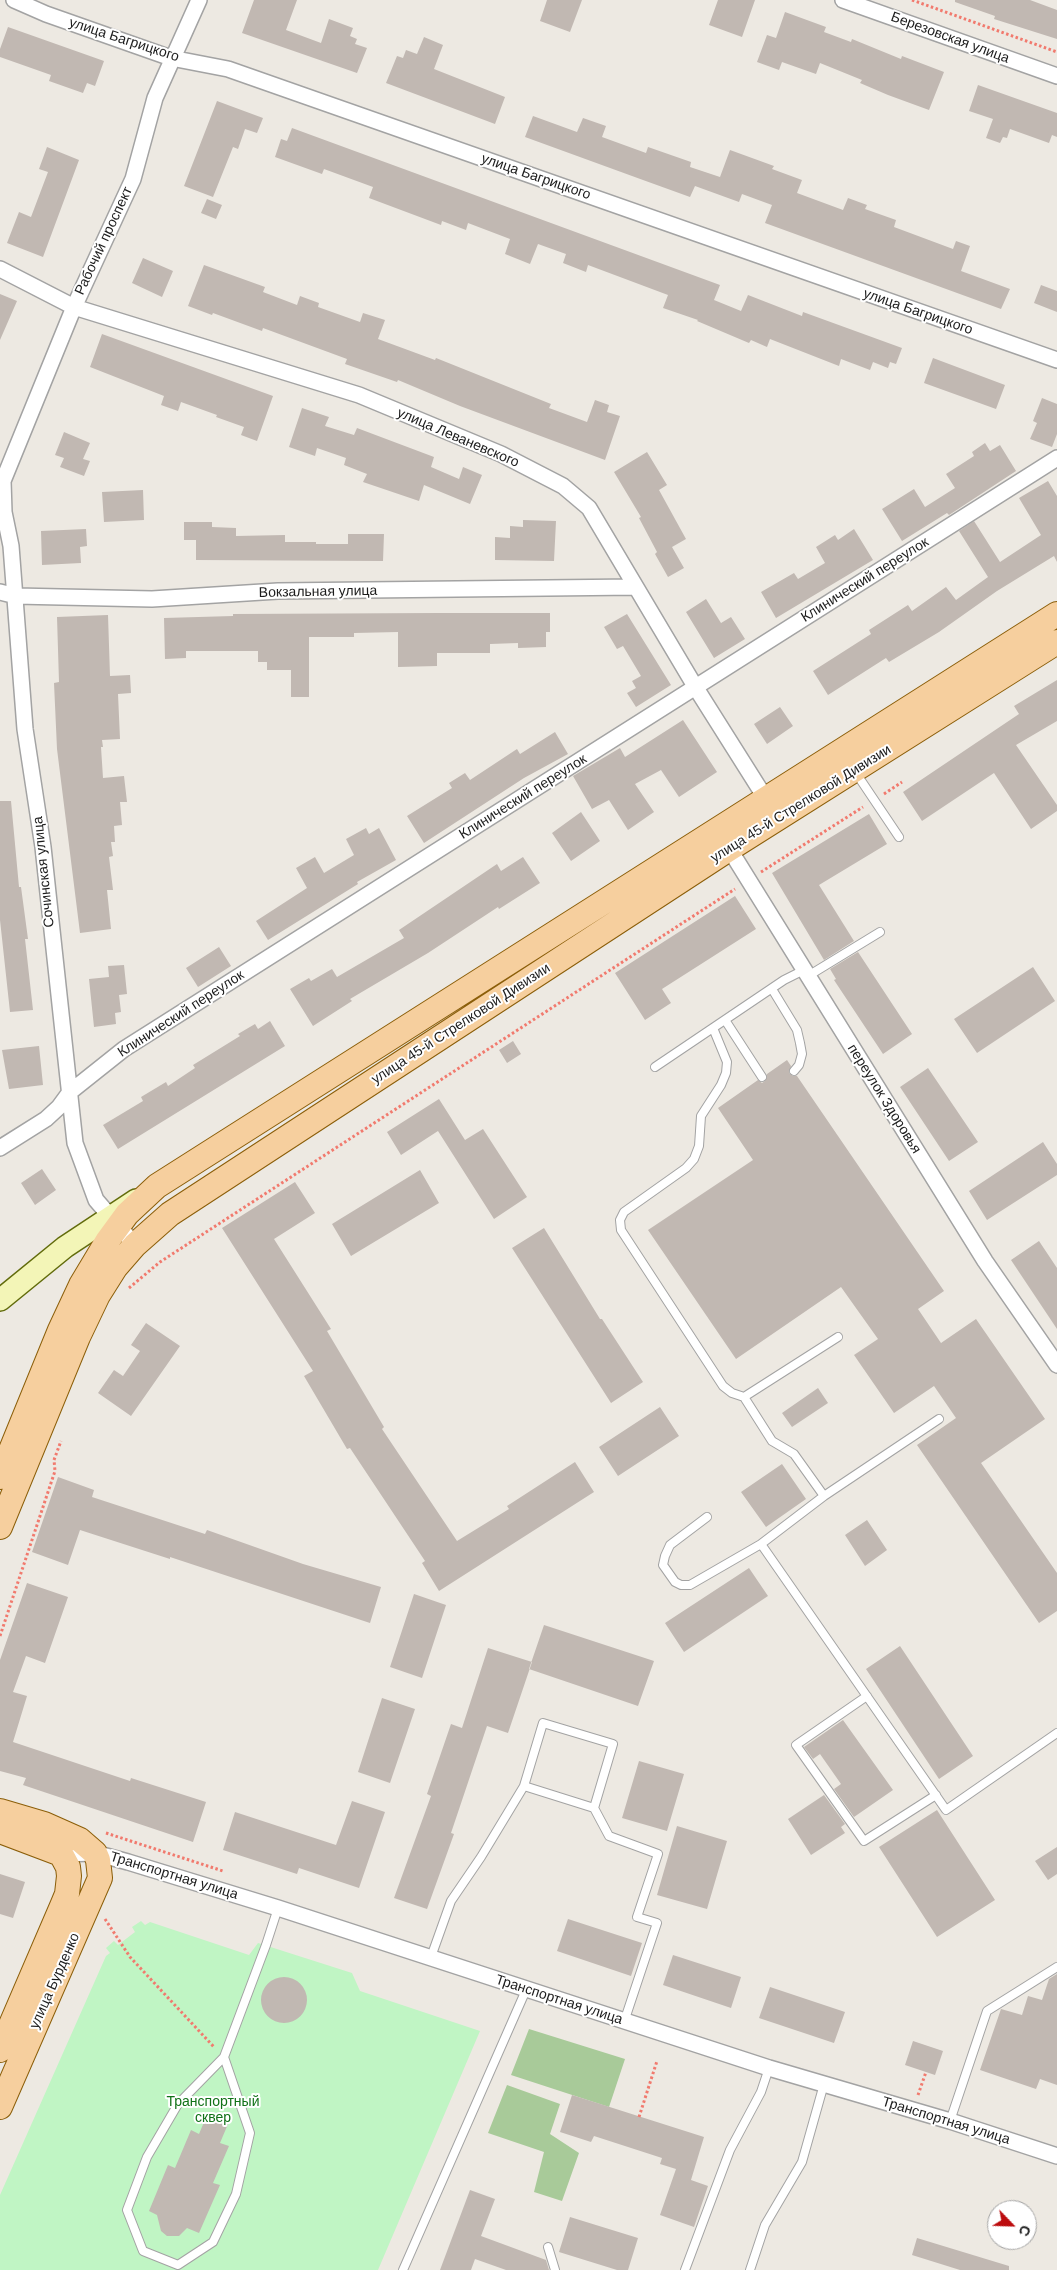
<!DOCTYPE html>
<html>
<head>
<meta charset="utf-8">
<style>
	body { margin:0 }
	#map { position:relative; width:1057px; height:2270px; overflow:hidden; background:#ede9e2; font-family:Arial,sans-serif }
	canvas { display:block }
	.north { position:absolute; left:987px; top:2200px; width:50px; height:50px; box-sizing:border-box; background:#fff; border:1px solid #a4a4a4; border-radius:50%; rotate:114deg; font-size:14px; font-weight:700; line-height:20px; text-align:center; color:#1c1c1c }
	.north::after { content:''; display:block; margin:auto; width:18px; height:22px; background:#bc0c0e; clip-path:polygon(50% 0,100% 100%,50% 72%,0 100%) }
</style>
</head>
<body>
<div id="map">
<canvas width="1057" height="2270"></canvas>
<div class="north">С</div>
</div>
<script>
const g = document.querySelector('canvas').getContext('2d');
g.lineJoin = 'round';
function fill(path, color) {
  g.fillStyle = color;
  g.fill(path, 'evenodd');
}
function poly(rows) {
  const path = new Path2D();
  for (const r of rows) {
    if (r.length === 3) {
      path.moveTo(r[0] + r[2], r[1]);
      path.arc(r[0], r[1], r[2], 0, 2 * Math.PI);
      continue;
    }
    path.moveTo(r[0], r[1]);
    for (let i = 2; i < r.length; i += 2) path.lineTo(r[i], r[i + 1]);
  }
  return path;
}
function stroke(path, color, width, dash) {
  g.strokeStyle = color;
  g.lineWidth = width;
  g.lineCap = dash ? 'butt' : 'round';
  g.setLineDash(dash || []);
  g.stroke(path);
}
function label(font, color, halo, rows, align = 'center') {
  g.font = font + ' Arial,sans-serif';
  g.lineWidth = 4;
  g.setLineDash([]);
  g.textBaseline = 'middle';
  g.strokeStyle = halo;
  g.fillStyle = color;
  for (const [text, x, y, turn = 0] of rows) {
    g.save();
    g.translate(x, y);
    g.rotate((+turn || 0) * Math.PI / 180);
    g.textAlign = isNaN(turn) ? turn : align;
    if (halo) g.strokeText(text, 0, 0);
    g.fillText(text, 0, 0);
    g.restore();
  }
}
fill(poly([
	[529,2029,625,2059,609,2107,511,2075],
	[507,2085,560,2104,550,2134,579,2153,562,2201,534,2192,544,2152,488,2133]
]), '#a8ca99');
fill(poly([
	[141,1921,145,1925,150,1922,249,1955,258,1943,352,1973,360,1991,480,2031,378,2270,0,2270,0,2195,106,1956,110,1953,106,1948,114,1941,118,1945,135,1932,132,1927]
]), '#c0f5c4');
fill(poly([
	[254,0,297,0,286,30,321,43,329,19,353,28,350,36,357,39,355,44,367,48,357,73,242,33],
	[547,0,582,0,570,32,540,21],
	[718,0,755,0,742,37,709,25],
	[955,0,1030,0,1057,10,1057,39,994,19,995,16,955,2],
	[785,12,826,27,824,32,851,42,852,39,901,59,902,56,944,72,929,110,888,95,860,83,862,80,820,63,816,74,782,62,779,70,757,62,767,35,776,38],
	[8,27,104,61,95,86,87,83,83,93,49,81,51,75,0,57,0,49],
	[424,37,443,45,434,69,505,97,495,124,386,83,397,56,403,58,406,50,417,54],
	[978,85,1057,113,1057,137,1052,135,1049,143,1010,129,1007,138,1003,137,1000,143,986,138,993,119,969,111],
	[217,101,263,118,257,133,245,129,238,149,233,147,213,197,184,186],
	[533,116,577,132,583,118,606,126,602,137,646,153,648,147,691,162,690,167,720,177,730,150,774,166,772,169,802,180,797,193,843,210,848,198,867,205,865,209,896,220,894,227,953,249,956,241,970,246,961,271,1010,289,1001,309,765,223,772,205,742,194,739,202,695,186,690,197,643,180,525,137],
	[292,128,720,285,714,300,741,311,748,295,802,316,803,312,902,348,896,364,890,362,888,368,873,362,870,370,841,359,839,366,770,339,767,347,751,340,749,343,697,321,698,320,663,308,668,295,588,265,586,272,563,263,566,254,538,244,530,264,505,254,510,239,468,223,466,230,442,221,441,225,369,198,373,187,324,169,322,174,275,157,281,139,287,141],
	[47,147,79,160,43,257,7,243,19,212,31,217,48,172,39,169],
	[207,199,222,205,216,219,201,213],
	[143,258,173,271,162,297,132,283],
	[204,265,265,287,263,292,297,305,300,296,319,303,318,307,360,322,363,313,385,320,378,339,435,360,436,358,551,404,549,408,587,422,595,400,609,405,607,412,620,416,605,460,460,406,398,380,397,382,345,364,347,359,263,328,262,331,213,313,212,315,188,306],
	[1041,285,1057,291,1057,312,1034,303],
	[0,294,17,301,0,340],
	[102,334,273,396,257,441,241,435,244,427,216,417,217,415,181,402,178,411,161,405,164,396,90,367],
	[933,358,1005,385,996,409,924,383],
	[1042,398,1057,404,1057,434,1052,447,1030,439,1037,423,1033,421],
	[302,408,329,417,325,426,354,435,357,428,434,457,431,467,459,479,463,467,482,475,470,504,424,485,419,501,363,482,367,474,344,465,346,458,317,448,315,456,289,447],
	[64,432,90,443,83,459,90,461,84,476,60,467,64,458,55,455],
	[985,443,990,451,1000,445,1016,471,949,515,947,513,902,541,882,509,914,489,925,507,955,488,946,474,974,456,972,452],
	[647,452,667,485,659,490,686,539,672,547,684,568,668,577,655,554,657,552,639,518,641,517,614,472],
	[1048,481,1057,496,1057,562,1054,556,997,591,939,632,889,662,886,658,828,695,813,671,871,634,869,630,908,605,912,611,946,587,956,600,988,577,959,531,974,521,1000,562,1041,535,1019,498],
	[143,490,144,520,104,522,102,492],
	[523,520,556,521,554,561,495,560,495,537,510,538,510,526,523,527],
	[184,522,212,522,212,527,236,528,236,536,285,535,285,542,316,542,316,544,348,544,348,534,384,534,383,561,196,560,196,540,184,540],
	[86,529,87,546,80,547,81,563,42,565,41,531],
	[854,529,873,560,776,618,761,592,794,573,798,579,825,563,816,547,835,535,838,540],
	[706,599,721,623,731,617,745,639,714,658,686,612],
	[437,613,550,613,550,632,546,632,546,647,518,648,518,643,490,644,490,653,437,653,437,666,398,667,398,632,354,633,354,637,309,637,309,697,291,697,291,670,267,670,267,662,258,662,258,651,186,651,186,658,165,659,164,618,233,616,233,614],
	[627,614,671,685,636,707,627,693,636,688,632,681,641,676,623,646,617,649,604,627],
	[108,615,110,676,130,675,131,693,118,694,120,739,102,740,103,747,101,747,103,778,124,776,127,802,120,802,122,825,114,826,115,842,111,842,113,856,109,857,113,890,107,890,111,929,80,933,57,749,54,683,59,682,57,617],
	[1057,680,1057,721,1016,745,1057,805,1057,811,1031,829,994,773,922,821,903,792,1019,714,1014,706],
	[780,707,793,726,767,744,754,724],
	[683,720,717,772,679,797,661,770,635,784,654,812,628,830,609,800,592,809,573,776,620,748,625,757],
	[555,732,568,754,524,778,424,843,407,816,452,788,449,783,465,773,470,780,517,749,520,754],
	[0,801,11,801,19,887,21,887,28,939,25,939,33,1010,10,1012,0,920],
	[581,812,600,841,571,861,552,833],
	[869,814,887,844,819,885,854,941,824,960,772,873],
	[366,828,369,834,379,828,396,860,357,882,358,884,268,940,256,921,307,888,296,868,315,857,324,873,354,855,346,839],
	[523,857,540,883,499,909,498,907,428,953,350,999,352,1001,313,1026,290,989,309,978,311,981,332,969,337,977,404,938,399,930,497,864,501,871],
	[735,896,756,929,662,989,671,1003,645,1020,615,973],
	[219,947,231,966,198,987,186,968],
	[858,952,912,1034,883,1054,834,980,836,979,830,969],
	[124,965,127,994,119,995,121,1012,115,1013,116,1024,94,1027,89,979,109,977,108,966],
	[1033,967,1055,1001,977,1053,954,1019],
	[270,1021,285,1046,118,1149,103,1125,143,1101,141,1097,166,1082,168,1086,195,1068,193,1065,240,1036,238,1034,255,1024,258,1029],
	[513,1041,521,1054,507,1063,499,1050],
	[39,1046,43,1085,9,1089,2,1050],
	[787,1060,791,1066,789,1073,793,1076,797,1076,944,1291,918,1309,941,1343,976,1319,1045,1419,981,1463,1057,1573,1057,1611,1039,1623,917,1445,956,1418,934,1386,894,1413,854,1355,878,1339,841,1287,736,1359,648,1230,753,1160,718,1108,758,1080,762,1083,765,1081,767,1074],
	[928,1068,978,1142,949,1161,900,1087],
	[439,1099,465,1140,483,1129,527,1197,494,1219,438,1131,401,1155,387,1132],
	[1043,1142,1057,1164,1057,1175,987,1220,969,1191],
	[42,1169,56,1190,35,1205,21,1183],
	[420,1170,439,1203,351,1256,332,1224],
	[295,1182,315,1213,274,1239,331,1329,327,1331,384,1427,382,1429,457,1541,509,1509,507,1506,575,1462,594,1492,439,1591,422,1563,425,1561,350,1448,347,1449,304,1376,313,1371,222,1228],
	[544,1228,600,1319,602,1319,643,1382,611,1403,512,1248],
	[1039,1241,1057,1268,1057,1329,1011,1260],
	[146,1323,180,1346,131,1416,98,1393,114,1370,123,1376,140,1351,131,1345],
	[818,1388,828,1403,792,1427,782,1413],
	[660,1407,679,1436,618,1476,599,1447],
	[782,1464,806,1499,766,1527,741,1492],
	[58,1477,94,1490,92,1497,205,1534,207,1530,303,1564,381,1587,370,1623,170,1557,170,1559,80,1530,68,1565,32,1552],
	[867,1520,887,1550,865,1566,845,1535],
	[749,1568,768,1596,684,1652,665,1623],
	[27,1583,68,1597,45,1663,26,1656,13,1692,27,1696,13,1742,130,1781,131,1778,206,1802,193,1842,23,1785,26,1778,0,1771,0,1660],
	[414,1594,446,1605,422,1678,390,1667],
	[544,1625,654,1661,638,1706,529,1669],
	[900,1646,973,1756,939,1779,866,1669],
	[488,1648,532,1662,508,1733,487,1726,451,1833,454,1834,427,1909,394,1898,431,1796,427,1794,451,1724,462,1728],
	[382,1698,415,1709,390,1783,358,1772],
	[843,1720,893,1790,854,1817,834,1789,841,1784,820,1754,813,1759,804,1747],
	[639,1761,684,1774,667,1831,622,1818],
	[824,1795,845,1824,841,1827,845,1833,811,1855,788,1819],
	[352,1801,385,1812,359,1888,299,1868,297,1874,223,1850,235,1812,336,1845],
	[937,1810,995,1900,937,1937,879,1847],
	[677,1826,727,1841,707,1909,657,1895],
	[1057,1847,1057,1874,1048,1880,1035,1861],
	[0,1874,25,1882,13,1918,0,1914],
	[568,1919,642,1943,631,1976,557,1951],
	[673,1955,741,1977,731,2008,663,1985],
	[1057,1974,1057,2085,1040,2079,1036,2089,980,2070,1001,2009,1022,2015,1028,1996,1042,2000,1049,1979],
	[284,2000,23],
	[770,1987,845,2012,834,2043,759,2018],
	[913,2041,943,2051,935,2075,905,2065],
	[572,2095,704,2137,691,2180,708,2186,694,2227,660,2215,676,2169,660,2164,662,2158,594,2136,591,2142,560,2132],
	[207,2115,228,2124,220,2143,229,2146,213,2183,220,2185,199,2233,187,2228,179,2236,167,2236,161,2231,157,2215,149,2211,168,2165,175,2168,191,2130,199,2134],
	[470,2190,495,2199,481,2236,546,2260,549,2270,506,2270,475,2259,471,2270,440,2270],
	[570,2217,638,2238,628,2270,617,2270,559,2252],
	[917,2238,1009,2266,1009,2270,960,2270,912,2255]
]), '#c1b8b2');
const lane = poly([
	[856,773,899,837],
	[808,976,880,932],
	[772,989,797,1030,800,1043,802,1054,799,1065,794,1071],
	[725,1020,762,1077],
	[713,1028,727,1062,726,1073,721,1085,701,1116,699,1146,694,1159,686,1168,624,1212,620,1220,621,1230,723,1386,732,1393,744,1397,838,1337],
	[655,1067,784,980,804,970],
	[744,1397,772,1441,794,1454,824,1496],
	[939,1419,824,1496,761,1544,946,1810,1057,1733],
	[707,1517,670,1545,665,1556,663,1565,675,1582,681,1585,690,1585,761,1544],
	[867,1696,796,1745,864,1841,936,1795],
	[594,1808,609,1836,658,1854,637,1917,657,1923,624,2022],
	[431,1957,451,1901,481,1857,524,1786,543,1723,613,1744,594,1808,524,1786],
	[224,2057,178,2104,147,2157,127,2210,143,2251,178,2265,213,2242,236,2194,250,2133,224,2057,266,1945,278,1908],
	[950,2121,987,2011,1057,1967],
	[548,2247,555,2270],
	[403,2270,526,1990],
	[685,2270,730,2150,761,2092,769,2068],
	[750,2270,765,2225,802,2162,824,2084]
]);
const street = poly([
	[14,0,46,14,171,58,228,69,1057,360],
	[843,0,1057,76],
	[0,269,74,307,359,395,501,454,563,486,589,508,696,688,766,799],
	[0,592,16,596,152,599,278,591,636,587],
	[725,842,985,1261,1057,1365],
	[0,1148,46,1119,59,1107,70,1092,124,1049,1057,458],
	[135,1245,96,1200,75,1143,43,847,25,729,11,546,4,512,3,481,74,307,133,179,155,98,199,0],
	[61,1854,95,1853,128,1862,278,1908,769,2068,950,2121,1057,2156]
]);
const secondary = poly([
	[0,1300,65,1247,136,1200]
]);
const primary = poly([
	[0,1477,60,1330,81,1285,108,1240,127,1214,157,1186,1057,614],
	[0,1527,78,1337,98,1295,115,1268,135,1245,170,1214,729,849,1057,642],
	[0,1811,44,1824,80,1840,95,1853,98,1860,100,1878,0,2107],
	[0,1831,61,1854,68,1867,69,1876,67,1894,62,1906,0,2050]
]);
stroke(lane, '#a3a3a3', 10);
stroke(street, '#a3a3a3', 18);
stroke(secondary, '#616b0b', 24);
stroke(primary, '#8b5e09', 26);
stroke(poly([
	[912,0,1057,52],
	[884,794,902,782],
	[761,872,863,807],
	[129,1288,160,1262,735,889],
	[0,1636,55,1471,54,1460,61,1441],
	[106,1833,223,1871],
	[105,1919,130,1957,214,2047],
	[918,2095,926,2072],
	[639,2117,657,2061]
]), '#f17a6e', 3, [2.5, 2.5]);
stroke(lane, '#fff', 8);
stroke(street, '#fff', 15);
stroke(secondary, '#f3f5b7', 21);
stroke(primary, '#f6cf9e', 24);
label('14px', '#1c1c1c', '#fff', [
	["Березовская улица",950,38,20],
	["улица Багрицкого",124,40,18],
	["улица Багрицкого",536,177,19],
	["Рабочий проспект",104,241,-65],
	["улица Багрицкого",918,312,19],
	["улица Леваневского",458,438,23],
	["Клинический переулок",865,580,-32],
	["Вокзальная улица",318,592,-1],
	["Клинический переулок",523,797,-32],
	["улица 45-й Стрелковой Дивизии",801,804,-32],
	["Сочинская улица",44,872,-96],
	["Клинический переулок",181,1014,-33],
	["улица 45-й Стрелковой Дивизии",461,1024,-33],
	["переулок Здоровья",884,1099,58],
	["Транспортная улица",174,1876,17],
	["улица Бурденко",55,1981,-66],
	["Транспортная улица",559,2000,18],
	["Транспортная улица",946,2121,17]
]);
label('14px', '#117218', '#fff', [
	["Транспортный",213,2102],
	["сквер",213,2118]
]);
</script>
</body>
</html>
